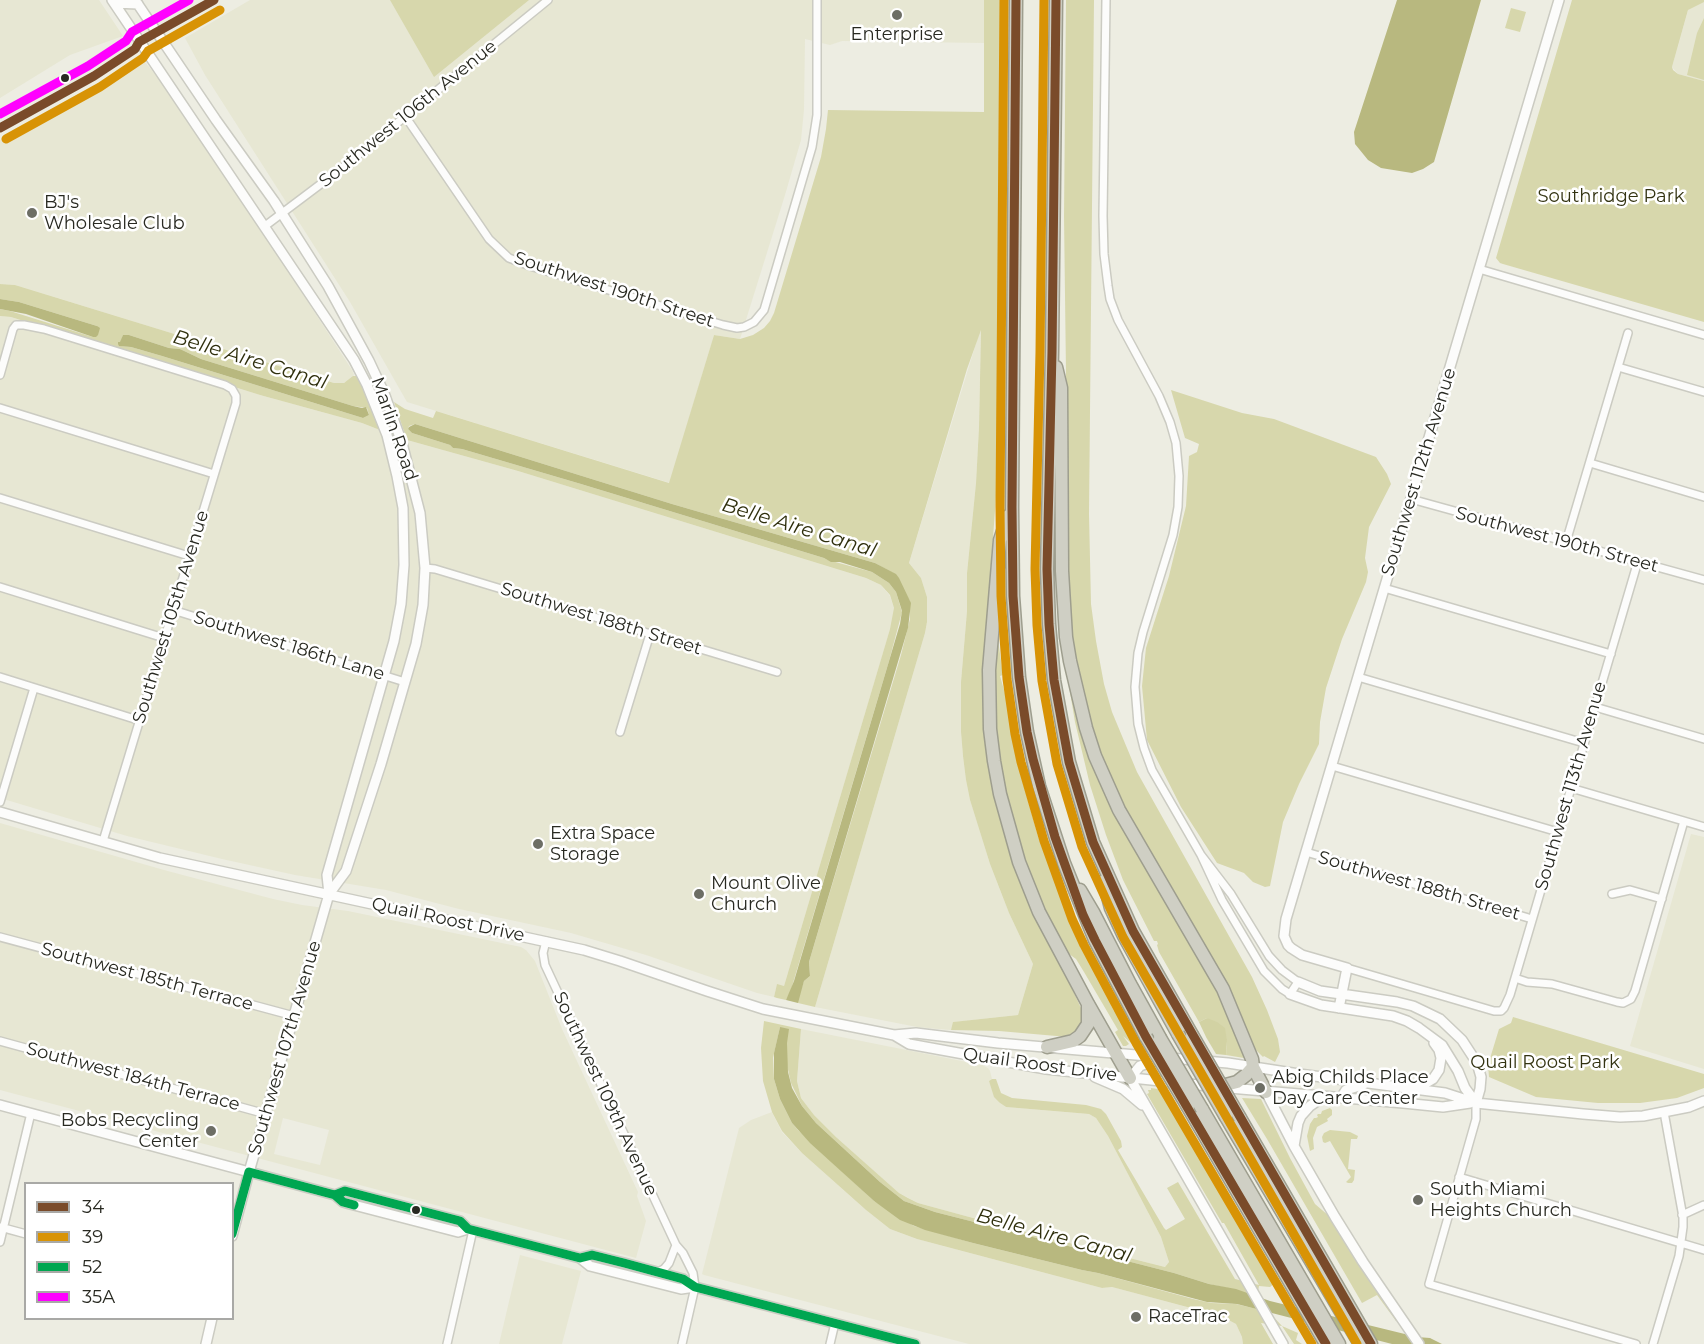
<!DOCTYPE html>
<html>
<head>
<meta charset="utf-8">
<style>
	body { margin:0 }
	#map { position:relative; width:1704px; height:1344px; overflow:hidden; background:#edede2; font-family:Montserrat,sans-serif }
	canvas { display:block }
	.legend { position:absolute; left:24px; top:1182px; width:210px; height:138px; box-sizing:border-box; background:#fff; border:2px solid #a9a9a6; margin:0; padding:8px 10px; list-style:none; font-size:18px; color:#282921 }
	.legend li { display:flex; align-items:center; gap:12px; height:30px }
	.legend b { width:30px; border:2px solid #a9a9a6 }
</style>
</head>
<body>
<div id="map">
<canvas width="1704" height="1344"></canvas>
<ul class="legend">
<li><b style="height:8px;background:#7a4b2a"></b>34</li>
<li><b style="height:8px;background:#d89305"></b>39</li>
<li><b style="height:8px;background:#00a651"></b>52</li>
<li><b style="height:8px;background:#f0f"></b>35A</li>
</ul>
</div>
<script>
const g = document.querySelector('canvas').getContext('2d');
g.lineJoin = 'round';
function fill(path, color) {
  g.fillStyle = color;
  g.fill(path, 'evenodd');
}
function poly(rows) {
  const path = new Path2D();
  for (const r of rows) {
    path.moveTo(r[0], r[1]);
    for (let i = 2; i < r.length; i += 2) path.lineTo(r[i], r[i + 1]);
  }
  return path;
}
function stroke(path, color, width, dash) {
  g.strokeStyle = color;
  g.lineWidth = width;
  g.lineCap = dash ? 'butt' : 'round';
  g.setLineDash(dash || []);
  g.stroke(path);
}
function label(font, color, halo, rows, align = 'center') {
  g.font = font + ' Montserrat,sans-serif';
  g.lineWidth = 5;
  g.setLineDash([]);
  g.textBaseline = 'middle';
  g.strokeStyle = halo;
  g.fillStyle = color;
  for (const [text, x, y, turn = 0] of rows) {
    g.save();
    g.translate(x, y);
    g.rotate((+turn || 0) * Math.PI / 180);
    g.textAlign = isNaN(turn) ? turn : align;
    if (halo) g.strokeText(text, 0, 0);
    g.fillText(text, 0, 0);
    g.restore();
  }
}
fill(poly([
	[0,0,99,0,123,36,70,55,0,98],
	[250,0,984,0,984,43,842,41,830,45,805,39,804,110,801,140,785,195,740,339,714,335,670,483,407,402,350,302,205,75,185,38],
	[1691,0,1704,0,1704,81,1678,74,1672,67],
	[144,61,177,100,352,370,354,375,352,378,344,383,334,383,15,285,0,284,0,140],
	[0,316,11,317,260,395,362,423,407,440,518,471,866,578,881,585,890,596,894,608,894,616,784,986,777,985,774,997,757,993,646,955,571,933,459,909,386,890,295,875,222,859,127,836,0,798],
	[981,327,979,427,976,483,967,573,967,611,961,682,961,732,963,756,966,780,970,800,990,864,1009,913,1033,964,1018,1015,954,1022,951,1030,938,1029,917,1027,815,1007,925,633,927,622,927,597,921,578,909,563],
	[0,823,164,870,273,899,302,905,348,911,521,947,526,950,535,961,562,1029,638,1192,637,1196,646,1221,636,1258,0,1090],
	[283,1118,329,1130,320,1165,274,1154],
	[1691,834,1704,837,1704,1069,1630,1046],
	[801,1029,982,1065,988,1068,990,1071,992,1079,989,1081,1000,1103,1006,1107,1089,1114,1096,1118,1108,1136,1161,1237,1169,1262,1165,1267,1006,1227,918,1203,899,1193,836,1137,814,1115,801,1098,797,1081],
	[772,1112,782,1132,802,1153,866,1210,890,1229,917,1239,1102,1288,1112,1287,1221,1316,1236,1324,1242,1337,1243,1344,969,1344,704,1275,702,1274,739,1128,751,1120],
	[520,1255,581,1271,562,1344,499,1344]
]), '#e7e7d3');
fill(poly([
	[390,0,529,0,434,77],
	[984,0,1006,0,1000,447,997,447,998,470,988,605,989,606,991,772,1060,963,1081,1008,1084,1017,1083,1026,1071,1036,1068,1037,999,1031,951,1030,953,1022,1018,1015,1033,964,1009,913,990,864,970,800,966,780,963,756,961,732,961,682,967,611,967,573,976,483,979,427,981,330,967,369,909,563,921,578,927,597,927,622,925,633,815,1007,798,1003,798,999,804,981,810,976,809,962,901,655,910,619,910,601,893,573,875,563,672,504,415,424,409,426,408,429,412,433,450,445,453,448,462,449,581,484,824,558,828,560,872,572,889,583,896,592,902,612,889,661,790,993,786,1000,777,998,774,997,777,984,784,986,890,629,894,608,890,595,881,585,866,578,518,471,407,440,394,402,405,409,433,418,436,411,669,483,714,335,740,339,753,335,764,328,770,321,774,313,821,157,826,129,828,110,984,112],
	[1066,0,1094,0,1089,514,1091,604,1096,641,1104,684,1112,712,1137,772,1252,977,1267,1010,1278,1039,1280,1052,1275,1062,1264,1056,1263,1057,1254,1048,1236,1005,1140,840,1097,750,1081,690,1072,640,1069,609,1064,216],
	[1572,0,1704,0,1704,2,1688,10,1672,67,1673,70,1678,74,1704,81,1704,322,1503,264,1500,263,1496,258],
	[1511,8,1526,12,1520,32,1505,28],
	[1704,18,1704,80,1687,75,1697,33],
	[0,284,15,285,334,383,344,383,353,376,358,376,370,400,380,430,362,423,260,395,11,317,0,316,0,309,10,311,93,337,97,326,19,302,0,299],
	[123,335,129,335,169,348,180,349,201,359,353,406,367,408,369,415,363,418,162,356,131,347,120,346],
	[1171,390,1242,413,1274,419,1376,457,1387,474,1391,484,1369,527,1365,558,1368,572,1366,582,1342,639,1326,688,1320,722,1319,744,1299,784,1283,822,1270,886,1265,887,1253,882,1244,873,1217,863,1181,807,1147,740,1142,686,1146,648,1169,576,1186,506,1189,456,1197,452,1199,444,1185,438],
	[997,633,1003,675,1000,676,1006,697,1021,776,1038,836,1067,911,1113,1003,1111,1005,1114,1011,1117,1009,1138,1044,1131,1043,1123,1036,1129,1044,1126,1046,1123,1046,1115,1032,1118,1030,1084,972,1076,959,1065,951,1032,886,1002,786,992,691],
	[1068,680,1081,723,1225,1003,1245,1056,1244,1058,1226,1055,1227,1041,1207,1018,1199,1022,1159,952,1157,945,1158,944,1157,941,1154,941,1123,880,1106,835,1090,785,1075,722],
	[1513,1017,1704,1074,1704,1088,1677,1098,1640,1103,1598,1103,1536,1097,1489,1077,1488,1065,1499,1029,1511,1023],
	[764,1021,801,1029,797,1081,801,1098,814,1115,836,1137,899,1193,908,1198,918,1203,1006,1227,1165,1267,1169,1262,1161,1237,1108,1136,1096,1118,1089,1114,1006,1107,1000,1103,994,1097,989,1081,992,1079,996,1079,1001,1093,1012,1098,1086,1105,1101,1109,1106,1114,1121,1141,1122,1147,1118,1150,1164,1228,1166,1230,1185,1219,1167,1188,1178,1182,1235,1279,1259,1285,1224,1223,1222,1223,1147,1094,1149,1093,1148,1090,1151,1090,1151,1088,1164,1090,1275,1279,1276,1282,1270,1287,1259,1286,1257,1297,1236,1290,1209,1284,1174,1273,935,1212,904,1201,880,1182,816,1123,802,1106,791,1083,787,1065,787,1043,780,1027,773,1058,774,1079,780,1099,792,1123,798,1130,874,1201,914,1226,973,1243,1082,1270,1098,1273,1193,1299,1211,1303,1236,1304,1269,1312,1282,1326,1298,1333,1296,1340,1302,1344,1294,1344,1282,1326,1261,1323,1273,1344,1243,1344,1242,1337,1236,1324,1221,1316,1112,1287,1102,1288,917,1239,890,1229,866,1210,802,1153,782,1131,772,1112,763,1081,761,1048],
	[1242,1098,1261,1099,1290,1158,1315,1204,1329,1216,1365,1273,1399,1320,1396,1321,1377,1295,1362,1303,1267,1139],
	[1330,1108,1332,1110,1332,1115,1327,1119,1328,1121,1317,1127,1313,1138,1314,1149,1310,1151,1307,1136,1310,1124,1314,1118,1316,1118,1318,1117,1317,1115,1318,1114,1321,1114,1322,1111],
	[1330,1130,1350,1132,1358,1136,1357,1139,1351,1139,1348,1169,1355,1170,1354,1180,1352,1183,1348,1183,1346,1182,1351,1177,1330,1141,1325,1143,1323,1142,1322,1137,1324,1133]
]), '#d7d7ac');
fill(poly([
	[1207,1018,1217,1022,1225,1028,1227,1041,1226,1055,1216,1054,1206,1037,1199,1022]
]), '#d2d2a3');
fill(poly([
	[1397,0,1481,0,1434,162,1423,169,1412,173,1381,168,1368,160,1355,144,1354,132],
	[0,299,19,302,97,326,100,328,98,335,96,337,93,337,26,314,0,309],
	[123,335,129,335,169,348,180,349,201,359,353,406,362,408,366,407,369,415,363,418,162,356,131,347,119,346,118,344,118,342,120,342],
	[415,424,672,504,875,563,896,574,899,578,911,603,908,628,809,962,810,976,804,981,798,1003,786,1000,794,981,900,624,902,611,896,592,889,583,872,572,840,562,831,562,824,558,581,484,462,449,453,448,450,445,412,433,408,429,409,427],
	[780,1027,789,1029,787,1043,788,1072,792,1088,802,1106,816,1123,880,1182,904,1201,935,1212,1174,1273,1209,1284,1236,1289,1270,1301,1417,1337,1430,1338,1442,1344,1392,1344,1237,1304,1207,1302,1098,1273,1082,1270,973,1243,925,1230,900,1220,874,1201,810,1143,792,1123,780,1099,774,1079,774,1053]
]), '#b8b87f');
const street = poly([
	[1106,0,1103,216,1104,254,1108,286,1110,299,1118,320,1159,396,1170,422,1176,443,1179,476,1178,507,1173,535,1143,632,1138,653,1135,687,1138,724,1144,748,1152,770,1201,855,1222,900,1264,971,1282,989,1290,994,1298,982,1282,970,1269,956,1231,894,1201,855],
	[405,116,489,239,509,258,530,266,723,325,737,328,744,327,754,322,764,310,812,147,817,115,817,0],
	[265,226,342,168,548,0],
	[1479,269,1704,335],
	[1618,367,1704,392],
	[0,375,13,329,16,325,24,325,44,329,225,385,232,389,236,396,236,403,103,841],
	[0,408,214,474],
	[1590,463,1704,497],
	[0,498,189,556],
	[1411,499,1704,580],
	[1566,542,1628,333],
	[425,568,435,569,777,672],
	[0,587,164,638],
	[1384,588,1611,654],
	[173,610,405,682],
	[0,677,141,721],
	[1358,677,1584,743],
	[1595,707,1704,739],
	[620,732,650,634],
	[1332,766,1558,832],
	[1571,788,1704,827],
	[0,802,34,688],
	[1306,852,1532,919],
	[1612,894,1630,890,1662,899],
	[0,937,294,1016],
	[546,941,543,953,545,965,676,1245,683,1253,693,1273,695,1287,682,1344],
	[1347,968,1494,1011,1501,1011,1504,1008,1510,995,1638,561],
	[1515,978,1527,982,1552,984,1617,1002,1623,1003,1631,999,1635,991,1684,821],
	[0,1041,266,1114],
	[1476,1103,1476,1119,1429,1284,1636,1344],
	[1459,1177,1704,1250],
	[1682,1215,1704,1205],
	[0,1227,26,1234],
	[0,1242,31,1113],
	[658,1272,664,1269,669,1263,676,1245],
	[447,1344,473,1230],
	[830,1344,835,1323],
	[1653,1344,1679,1256,1683,1227,1683,1217,1664,1112]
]);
const secondary = poly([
	[112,0,354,360,367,385,387,435,397,476,403,508,404,565,401,604,394,641,327,875,329,894,249,1172,232,1236],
	[135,0,216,120,274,201,328,286,369,361,384,393,402,443,420,513,425,568,423,605,416,644,381,764,346,871,329,894],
	[114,3,138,4],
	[0,812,160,858,584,950,620,961,707,991,763,1009,894,1035,916,1033,998,1043,1228,1063,1299,1074,1445,1093,1476,1103,1583,1114,1620,1117,1643,1116,1689,1107,1704,1101],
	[1298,982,1320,991,1397,1002,1413,1006,1440,1019,1462,1040,1477,1063,1481,1077,1480,1089,1476,1103],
	[1290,994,1321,1005,1393,1016,1407,1021,1419,1028,1442,1045,1458,1071,1465,1088,1476,1103],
	[1339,1008,1347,968,1302,955,1291,948,1288,945,1284,936,1286,919,1559,0],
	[894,1035,909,1044,1046,1069,1218,1087,1403,1103,1443,1107,1470,1103],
	[1095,1077,1123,1089,1142,1105],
	[1130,1078,1283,1344],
	[1130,1078,1140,1066,1162,1058],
	[1410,1086,1428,1082,1433,1079,1439,1070,1441,1058,1439,1050,1434,1043],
	[1266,1092,1294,1146,1335,1217,1363,1262,1419,1344],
	[1341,1098,1346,1090,1363,1085],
	[0,1105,335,1195,343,1202,350,1204,458,1232,468,1229],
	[1294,1146,1298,1123,1301,1116,1310,1106,1323,1097],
	[335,1195,345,1191,460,1221,468,1229,580,1258,592,1255,624,1263,683,1279,695,1287,915,1344],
	[580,1258,590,1266,681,1289,695,1287],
	[206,1344,212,1318]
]);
const highway = poly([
	[1016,0,1012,507,1013,596,1019,677,1027,732,1039,786,1064,863,1095,940,1146,1037],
	[1056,0,1052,352,1047,569,1049,624,1054,680,1069,762,1093,842,1133,931,1192,1035],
	[1056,367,1061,388,1062,571,1066,637,1070,661,1086,728,1095,756,1119,810,1223,989,1252,1059,1253,1067,1266,1092],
	[1008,516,1000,540,989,670,990,729,994,761,1000,794,1019,862,1039,912,1088,1004,1130,1078],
	[1104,881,1111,908,1124,936,1178,1034],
	[1080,890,1093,912,1130,984,1160,1038],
	[1047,1047,1073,1041,1080,1036,1088,1024,1088,1005],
	[1218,1087,1237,1082,1246,1075,1253,1067],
	[1188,1107,1326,1344],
	[1202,1109,1339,1344],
	[1226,1117,1360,1344],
	[1240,1118,1371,1344]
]);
stroke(street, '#cbcbc2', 10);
stroke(secondary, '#cbcbc2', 12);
stroke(highway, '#9e9e8e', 15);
stroke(street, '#fcfcfb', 7);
stroke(secondary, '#fcfcfb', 9);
stroke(highway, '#cfcfc4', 12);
const highwayBridge = poly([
	[1178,1034,1226,1117],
	[1192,1035,1240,1118],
	[1146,1037,1188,1107],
	[1160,1038,1202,1109]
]);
stroke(highwayBridge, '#9e9e8e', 15, []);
stroke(highwayBridge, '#cfcfc4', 12);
stroke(poly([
	[1016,0,1012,507,1013,596,1019,677,1027,732,1033,759,1055,837,1083,915,1095,940,1146,1037,1326,1344],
	[1056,0,1052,352,1047,569,1049,624,1054,680,1069,762,1093,842,1133,931,1371,1344],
	[0,128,94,76,135,49,139,42,214,0]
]), '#7a4b2a', 9);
stroke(poly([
	[1004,0,1000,507,1001,596,1007,679,1015,734,1021,762,1044,841,1072,919,1084,945,1136,1043,1312,1344],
	[1044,0,1040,352,1035,569,1037,625,1042,681,1057,764,1082,847,1123,937,1357,1344],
	[6,139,100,87,143,58,148,51,220,10]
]), '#d89305', 9);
stroke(poly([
	[335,1195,345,1191,460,1221,468,1229,580,1258,592,1255,624,1263,683,1279,695,1287,915,1344],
	[232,1234,249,1172,335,1195,343,1202,354,1205]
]), '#00a651', 9);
stroke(poly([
	[0,114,88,66,126,41,132,32,189,0]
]), '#f0f', 9);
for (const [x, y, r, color] of [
	[897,15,6,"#6d6e65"],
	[65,78,5,"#282921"],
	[32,213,6,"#6d6e65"],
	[538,844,6,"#6d6e65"],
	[699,894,6,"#6d6e65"],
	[1260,1088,6,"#6d6e65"],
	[211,1131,6,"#6d6e65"],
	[1418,1200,6,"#6d6e65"],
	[416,1210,5,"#282921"],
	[1136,1317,6,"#6d6e65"]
]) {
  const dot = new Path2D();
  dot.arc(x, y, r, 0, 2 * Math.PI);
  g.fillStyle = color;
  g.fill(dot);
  stroke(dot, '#fff', 2);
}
label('18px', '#282921', '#fff', [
	["Enterprise",897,35,"center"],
	["BJ's",44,203],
	["Wholesale Club",44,224],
	["Extra Space",550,834],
	["Storage",550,855],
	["Mount Olive",711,884],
	["Church",711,905],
	["Abig Childs Place",1272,1078],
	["Day Care Center",1272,1099],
	["Bobs Recycling",199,1121,"right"],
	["Center",199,1142,"right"],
	["South Miami",1430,1190],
	["Heights Church",1430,1211],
	["RaceTrac",1148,1317]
], 'left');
label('18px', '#282921', '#fff', [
	["Southwest 106th Avenue",408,114,-39],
	["Southwest 190th Street",614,290,18],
	["Marlin Road",394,429,71],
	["Southwest 112th Avenue",1419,472,-73],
	["Southwest 190th Street",1557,540,15],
	["Southwest 105th Avenue",171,617,-73],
	["Southwest 188th Street",601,619,17],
	["Southwest 186th Lane",289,646,17],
	["Southwest 113th Avenue",1571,786,-74],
	["Southwest 188th Street",1419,886,16],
	["Quail Roost Drive",448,920,12],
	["Southwest 185th Terrace",147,977,15],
	["Southwest 107th Avenue",285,1048,-74],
	["Quail Roost Drive",1040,1065,8],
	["Southwest 184th Terrace",133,1077,15],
	["Southwest 109th Avenue",605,1094,65]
]);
label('18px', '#331', '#fff', [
	["Southridge Park",1611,197],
	["Quail Roost Park",1545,1063]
]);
label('italic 20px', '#2f2f0d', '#fff', [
	["Belle Aire Canal",250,360,17],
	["Belle Aire Canal",799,528,17],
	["Belle Aire Canal",1054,1236,15]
]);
</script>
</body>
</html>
